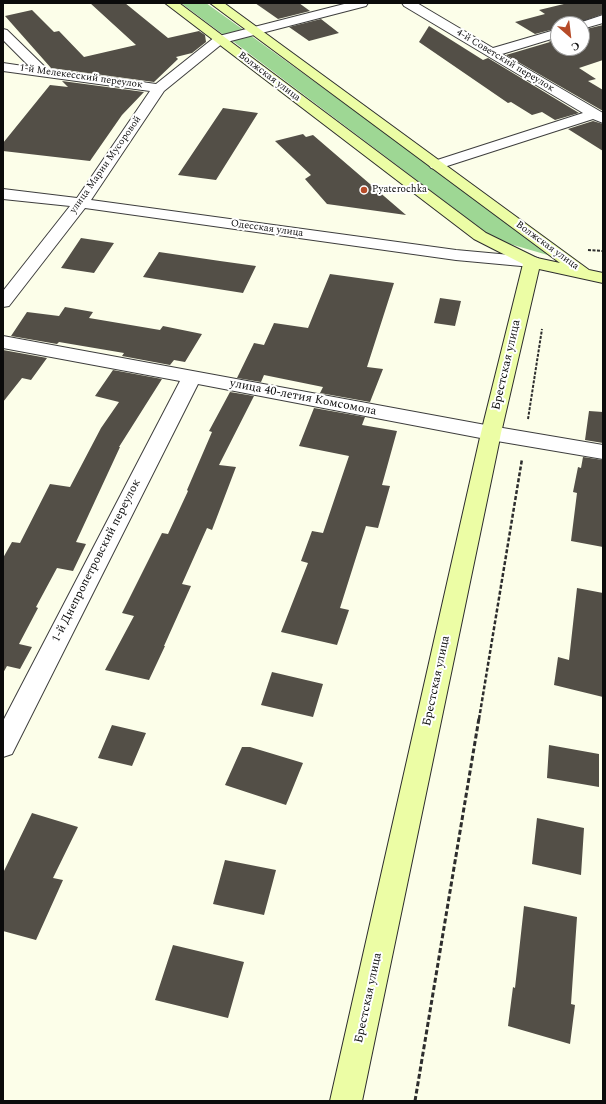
<!DOCTYPE html>
<html>
<head>
<meta charset="utf-8">
<style>
	body { margin:0 }
	#map { position:relative; width:606px; height:1104px; overflow:hidden; background:#fcfee9; font-family:Spectral,serif }
	canvas { display:block }
	.frame { position:absolute; inset:0; border:4px solid #0b0b0b; pointer-events:none }
	.north { position:absolute; left:550px; top:16px; width:40px; height:40px; box-sizing:border-box; background:#fff; border:1px solid #9d9d9d; border-radius:50%; rotate:152deg; font-size:11px; font-weight:700; line-height:16px; text-align:center; color:#0b0b0b }
	.north::after { content:''; display:block; margin:auto; width:14px; height:18px; background:#b64b28; clip-path:polygon(50% 0,100% 100%,50% 72%,0 100%) }
</style>
</head>
<body>
<div id="map">
<canvas width="606" height="1104"></canvas>
<div class="frame"></div>
<div class="north">С</div>
</div>
<script>
const g = document.querySelector('canvas').getContext('2d');
g.lineJoin = 'round';
function fill(path, color) {
  g.fillStyle = color;
  g.fill(path, 'evenodd');
}
function poly(rows) {
  const path = new Path2D();
  for (const r of rows) {
    path.moveTo(r[0], r[1]);
    for (let i = 2; i < r.length; i += 2) path.lineTo(r[i], r[i + 1]);
  }
  return path;
}
function stroke(path, color, width, dash) {
  g.strokeStyle = color;
  g.lineWidth = width;
  g.lineCap = dash ? 'butt' : 'round';
  g.setLineDash(dash || []);
  g.stroke(path);
}
function label(font, color, halo, rows, align = 'center') {
  g.font = font + ' Spectral,serif';
  g.lineWidth = 4;
  g.setLineDash([]);
  g.textBaseline = 'middle';
  g.strokeStyle = halo;
  g.fillStyle = color;
  for (const [text, x, y, turn = 0] of rows) {
    g.save();
    g.translate(x, y);
    g.rotate((+turn || 0) * Math.PI / 180);
    g.textAlign = isNaN(turn) ? turn : align;
    if (halo) g.strokeText(text, 0, 0);
    g.fillText(text, 0, 0);
    g.restore();
  }
}
fill(poly([
	[181,3,206,3,245,31,225,36],
	[250,35,558,258,496,240,230,39]
]), '#9ed794');
fill(poly([
	[90,3,125,3,168,38,199,31,205,35,206,42,192,53,176,57,178,59,154,82,51,68,5,16,32,10,54,32,59,31,84,57,136,45],
	[255,3,299,3,310,11,278,19],
	[568,3,603,3,603,14,575,24,558,24,558,28,535,34,515,22,545,14,539,10],
	[321,19,339,33,309,41,289,27],
	[603,25,603,60,579,68,596,79,588,81,603,90,603,111,506,55,550,42,548,42,558,39,558,48,582,48,582,30],
	[429,26,483,60,488,58,579,113,555,120,542,112,532,115,511,102,508,103,419,42],
	[62,81,144,92,122,115,90,161,3,151,3,143,50,85,68,87],
	[223,108,258,113,216,180,178,175],
	[593,121,603,124,603,151,568,129],
	[303,134,306,137,313,135,406,215,327,204,305,179,311,175,275,141],
	[81,238,114,243,94,273,61,268],
	[159,252,220,261,256,266,243,293,143,277],
	[330,274,394,283,367,367,383,369,370,402,320,393,323,387,264,375,261,382,237,378,254,343,264,345,274,323,308,328],
	[440,298,461,301,455,326,434,323],
	[65,307,93,312,89,318,160,330,163,326,202,334,185,362,174,360,170,365,122,356,124,353,59,342,57,344,11,336,27,312,59,316],
	[3,350,47,358,31,380,22,378,3,402],
	[113,370,162,379,119,447,120,447,76,542,86,544,73,571,57,568,36,607,38,608,19,644,32,647,20,669,7,666,3,673,3,558,12,542,20,543,50,484,70,487,101,428,119,402,95,396],
	[230,392,254,396,219,465,236,467,212,530,207,528,182,584,191,586,164,646,165,646,149,680,105,670,134,616,122,613,162,533,168,534,188,491,187,490,212,432,209,431],
	[314,408,365,417,362,425,397,431,382,485,390,486,378,528,366,526,340,608,349,610,337,645,281,632,308,563,301,561,312,531,323,533,349,456,299,446],
	[589,411,603,412,603,443,585,440],
	[583,457,603,460,603,547,571,541,577,493,573,492,578,467,581,468],
	[577,588,603,593,603,697,554,685,558,657,569,660],
	[272,672,323,684,313,717,261,705],
	[112,725,146,733,132,766,98,758],
	[549,745,599,754,599,787,547,778],
	[242,747,250,747,303,763,286,805,225,785],
	[32,813,78,827,53,878,63,880,36,940,3,931,3,873],
	[537,818,584,828,581,875,532,864],
	[225,860,276,870,264,915,213,904],
	[524,906,577,917,571,1004,575,1005,570,1044,508,1026,513,987,515,988],
	[173,945,244,962,228,1018,155,1000]
]), '#534f47');
const street = poly([
	[348,3,368,3,366,6,223,43,164,91,91,200,456,250,532,257,538,258,540,262,538,266,532,267,456,260,85,208,9,306,3,307,3,291,70,206,3,199,3,189,77,198,150,91,3,71,3,63,30,67,3,40,3,29,7,30,47,69,156,84,215,37,348,3],
	[402,3,417,3,493,48,558,29,558,37,502,54,603,113,603,123,593,119,441,168,436,169,431,168,429,165,431,162,583,113,404,6,402,3],
	[603,15,603,23,582,29,582,24,576,24,603,15],
	[3,336,491,426,603,445,603,459,491,440,198,384,12,754,3,757,3,721,180,381,3,348,3,336]
]);
const secondary = poly([
	[165,3,179,3,486,233,537,258,560,263,210,3,224,3,589,270,603,273,603,283,539,269,501,433,362,1101,330,1101,481,433,523,264,474,239,165,3]
]);
stroke(street, '#3e3e3e', 2);
stroke(secondary, '#2d2d2d', 2);
stroke(poly([
	[588,250,603,251],
	[528,419,542,329]
]), '#2d2d2d', 2, [3, 1.5]);
stroke(poly([
	[479,719,522,459]
]), '#2d2d2d', 2.5, [4, 2]);
stroke(poly([
	[415,1101,479,718]
]), '#2d2d2d', 3, [5, 2.5]);
fill(street, '#fff');
fill(secondary, '#ecfda5');
for (const [x, y, r, color] of [
	[364,190,4,"#b64b28"]
]) {
  const dot = new Path2D();
  dot.arc(x, y, r, 0, 2 * Math.PI);
  g.fillStyle = color;
  g.fill(dot);
  stroke(dot, '#fff', 1.5);
}
label('10px', '#0b0b0b', '#fff', [
	["4-й Советский переулок",505,61,31],
	["1-й Мелекесский переулок",81,77,8],
	["Волжская улица",269,77,37],
	["улица Марии Мусоровой",106,165,-55],
	["Одесская улица",267,229,8],
	["Волжская улица",547,246,36]
]);
label('10px', '#0b0b0b', '#fff', [
	["Pyaterochka",372,190]
], 'left');
label('12px', '#0b0b0b', '#fff', [
	["Брестская улица",507,365,-77],
	["улица 40-летия Комсомола",303,398,11],
	["1-й Днепропетровский переулок",97,561,-63],
	["Брестская улица",437,681,-78],
	["Брестская улица",369,998,-78]
]);
</script>
</body>
</html>
